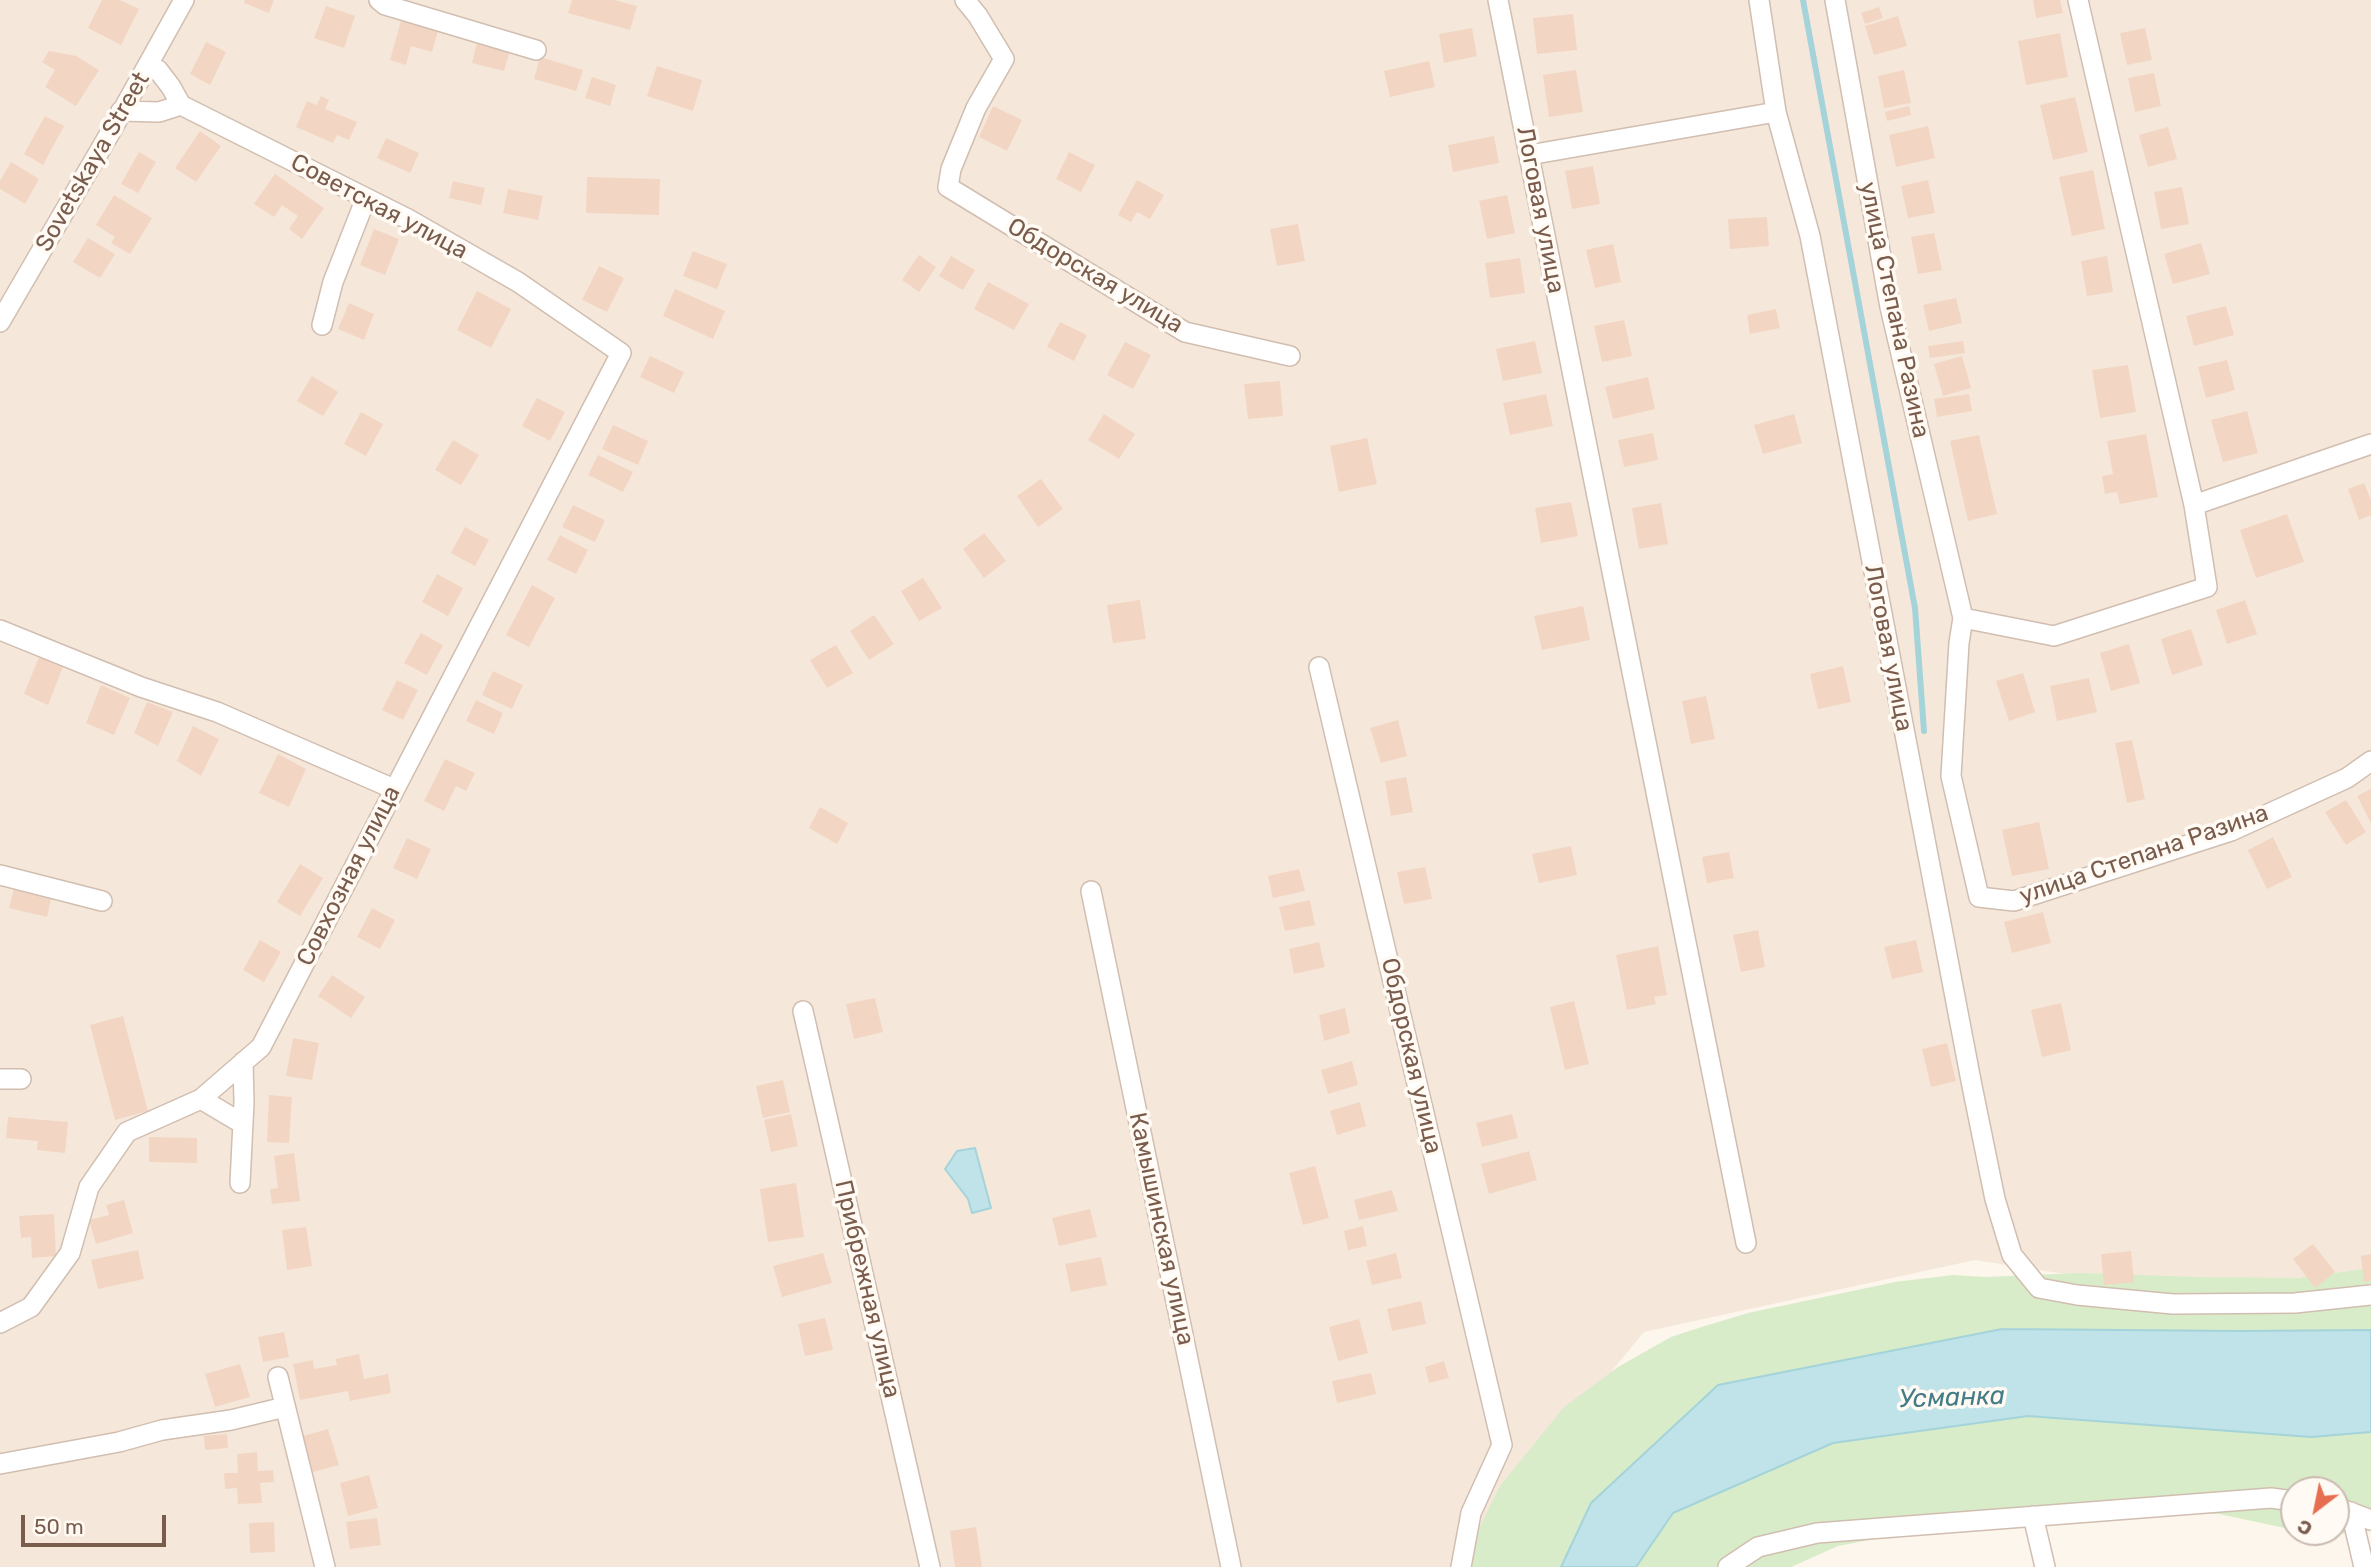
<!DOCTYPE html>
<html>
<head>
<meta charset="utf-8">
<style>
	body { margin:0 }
	#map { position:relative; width:2371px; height:1567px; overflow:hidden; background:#fdf6ec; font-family:Rubik,sans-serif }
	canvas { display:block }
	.north { position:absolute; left:2280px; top:1476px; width:70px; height:70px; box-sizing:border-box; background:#fffaf3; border:2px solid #cabbb1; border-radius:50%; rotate:212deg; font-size:19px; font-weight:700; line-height:28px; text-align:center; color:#7a5c4d }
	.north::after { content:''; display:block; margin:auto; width:24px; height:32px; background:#e76f51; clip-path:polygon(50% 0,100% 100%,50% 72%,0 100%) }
	.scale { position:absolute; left:21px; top:1515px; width:145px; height:32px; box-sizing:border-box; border:4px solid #7a5c4d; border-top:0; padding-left:9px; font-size:21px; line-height:24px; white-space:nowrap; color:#7a5c4d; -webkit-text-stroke:5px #fffaf3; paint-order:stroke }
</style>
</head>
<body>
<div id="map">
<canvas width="2371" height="1567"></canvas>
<div class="north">С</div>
<div class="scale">50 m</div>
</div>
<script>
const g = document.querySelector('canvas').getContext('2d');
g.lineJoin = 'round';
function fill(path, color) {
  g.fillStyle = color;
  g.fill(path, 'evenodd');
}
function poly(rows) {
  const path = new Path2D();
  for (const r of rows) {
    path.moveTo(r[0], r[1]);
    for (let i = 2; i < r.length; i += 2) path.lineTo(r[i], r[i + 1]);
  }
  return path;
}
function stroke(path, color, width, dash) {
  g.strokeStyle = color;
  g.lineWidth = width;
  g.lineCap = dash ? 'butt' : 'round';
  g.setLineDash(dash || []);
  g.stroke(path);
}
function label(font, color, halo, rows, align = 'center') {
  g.font = font + ' Rubik,sans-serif';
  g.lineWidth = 7;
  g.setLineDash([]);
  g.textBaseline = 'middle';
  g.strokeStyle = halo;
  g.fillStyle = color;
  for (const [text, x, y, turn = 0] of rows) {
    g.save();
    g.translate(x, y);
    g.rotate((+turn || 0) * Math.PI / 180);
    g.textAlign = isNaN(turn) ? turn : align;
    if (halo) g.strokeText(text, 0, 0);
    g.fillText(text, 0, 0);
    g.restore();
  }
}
fill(poly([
	[0,0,2371,0,2371,1283,2257,1304,1975,1260,1644,1332,1450,1567,0,1567]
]), '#f5e8da');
fill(poly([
	[2371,1268,2371,1531,2329,1535,2309,1532,2336,1532,2336,1490,2294,1490,2294,1530,2219,1514,2171,1513,1910,1532,1838,1546,1791,1567,1460,1567,1500,1486,1564,1407,1618,1367,1671,1337,1692,1330,1748,1313,1895,1282,1953,1275,1985,1277,2078,1273,2198,1277,2299,1278]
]), '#d8ecc9');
const water = poly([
	[975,1148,991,1208,972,1213,968,1199,945,1169,957,1151,975,1148],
	[2002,1329,2240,1331,2371,1330,2371,1432,2311,1437,2028,1416,1833,1443,1673,1513,1636,1567,1561,1567,1591,1503,1718,1385,2002,1329]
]);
fill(water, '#bfe3e8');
stroke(water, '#a5d3da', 2);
stroke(poly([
	[1803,0,1915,608,1924,731]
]), '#a5d3da', 6);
fill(poly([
	[102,0,120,0,139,9,121,45,88,28],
	[245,0,274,0,269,13,244,3],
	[572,0,614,0,637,6,630,30,568,13],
	[2033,0,2060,0,2063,13,2036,18],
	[326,6,355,16,344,48,314,38],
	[1879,7,1883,18,1865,24,1861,13],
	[1573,14,1577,50,1537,54,1533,18],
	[1898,16,1907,46,1874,55,1865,26],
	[401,21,438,31,432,52,411,46,406,65,390,60],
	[1472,28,1477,56,1444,63,1439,34],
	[2145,28,2152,60,2127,65,2120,33],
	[2060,33,2068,77,2026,85,2018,41],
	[206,42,226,52,210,85,190,74],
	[477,42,510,51,504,71,472,63],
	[49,51,76,56,99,70,76,106,45,87,55,70,42,62],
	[540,57,583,70,576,91,534,79],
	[1429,61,1435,87,1390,97,1384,71],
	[657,66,702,80,693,111,647,96],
	[1576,70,1583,112,1549,117,1543,75],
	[1904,70,1911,103,1884,108,1878,76],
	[2154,73,2161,106,2135,112,2128,78],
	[592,77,616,85,610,106,585,98],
	[321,96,329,100,325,109,357,122,349,140,337,135,333,143,296,127,307,101,317,105],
	[2075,97,2088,152,2053,160,2040,105],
	[993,106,1022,120,1007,151,979,137],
	[1909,106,1911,115,1887,121,1885,112],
	[45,116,64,126,43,165,24,154],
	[1928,126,1935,158,1896,167,1889,135],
	[2168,127,2177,159,2148,167,2139,135],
	[200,131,221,146,196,182,175,168],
	[1494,136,1499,163,1453,172,1448,145],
	[386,138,419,153,410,173,377,158],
	[139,152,156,162,138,193,121,184],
	[1069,152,1095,165,1081,192,1056,179],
	[11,162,39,179,25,204,0,189,0,181],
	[1593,166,1600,204,1572,209,1565,171],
	[2093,170,2105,229,2072,236,2059,177],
	[275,174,324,208,302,239,289,229,298,216,282,205,274,217,254,204],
	[587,177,660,179,659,215,586,213],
	[1137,180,1164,195,1150,219,1137,212,1131,222,1118,215],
	[1928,180,1935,213,1908,218,1901,186],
	[453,181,485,188,481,205,449,198],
	[2182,187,2189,224,2161,229,2154,192],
	[508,189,543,196,538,220,503,213],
	[114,195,152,218,130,254,111,243,115,237,96,225],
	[1507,195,1515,233,1487,239,1479,201],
	[1767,217,1769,246,1730,249,1728,219],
	[1298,224,1305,261,1277,266,1270,229],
	[374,229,399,239,385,275,360,265],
	[1934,233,1942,270,1918,274,1911,237],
	[88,238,115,254,100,278,73,262],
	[2201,243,2210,274,2173,284,2164,254],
	[1613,244,1621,282,1595,288,1586,250],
	[693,251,727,264,717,289,683,276],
	[919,255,936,267,919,292,902,280],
	[951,256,975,270,963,290,939,276],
	[2107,256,2113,292,2087,296,2081,261],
	[1520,258,1525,293,1490,298,1485,263],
	[599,266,624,278,607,312,582,300],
	[988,282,1029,304,1014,330,974,309],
	[675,289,725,311,713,339,663,316],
	[477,291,511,309,491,348,457,330],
	[1956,298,1962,323,1929,331,1923,305],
	[349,303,374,314,364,340,338,329],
	[2226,306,2234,335,2194,346,2186,316],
	[1776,309,1780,328,1750,334,1747,315],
	[1624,320,1632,356,1602,362,1594,326],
	[1060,322,1087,335,1074,361,1047,347],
	[1535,341,1542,373,1503,381,1496,349],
	[1963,341,1965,353,1930,358,1928,346],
	[1125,342,1151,355,1133,389,1107,375],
	[650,356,684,372,674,393,640,377],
	[1962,356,1971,388,1943,396,1934,364],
	[2227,360,2235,390,2206,398,2198,367],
	[2128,365,2136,412,2100,418,2092,370],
	[312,376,338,392,323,416,297,401],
	[1648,377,1655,409,1613,419,1605,387],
	[1280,381,1283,416,1248,419,1244,384],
	[1546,394,1553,426,1510,435,1503,403],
	[1969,394,1972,411,1937,417,1934,399],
	[537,398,565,412,550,441,522,426],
	[2247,411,2258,453,2223,462,2211,420],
	[361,412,383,424,366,456,344,444],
	[1104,414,1135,434,1119,459,1088,440],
	[1794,414,1802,443,1763,454,1754,425],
	[613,425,648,441,638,465,602,449],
	[1653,433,1658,460,1624,467,1618,440],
	[2146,434,2158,497,2120,504,2117,492,2105,494,2102,476,2113,474,2107,441],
	[1979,435,1997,514,1968,521,1950,441],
	[1367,438,1377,484,1339,492,1330,446],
	[453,440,479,455,461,485,435,470],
	[598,455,633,472,623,492,588,475],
	[1041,479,1063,509,1038,527,1017,496],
	[2364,483,2371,500,2371,515,2359,520,2348,489],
	[1571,502,1578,536,1541,543,1535,508],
	[1661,503,1668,544,1639,549,1632,508],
	[573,505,605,520,595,542,562,527],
	[2287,514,2304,562,2256,578,2240,530],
	[465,527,489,540,475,566,451,553],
	[984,533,1006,561,984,578,963,549],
	[560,535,588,550,576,574,547,560],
	[437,574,463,588,448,616,422,602],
	[923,578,942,608,919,621,901,591],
	[532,585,555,598,529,647,506,635],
	[1140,600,1146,639,1113,643,1107,605],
	[2245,600,2257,634,2227,644,2216,610],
	[1583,606,1590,640,1542,650,1534,616],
	[874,615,894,644,869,660,850,631],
	[2191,629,2203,665,2172,675,2161,639],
	[421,633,443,645,427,675,404,663],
	[2129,644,2140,683,2111,691,2100,653],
	[836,645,853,673,827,688,810,660],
	[39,657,63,667,48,705,24,694],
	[1843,666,1851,702,1818,709,1810,674],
	[493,671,523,685,512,709,482,695],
	[2023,673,2035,712,2009,721,1996,681],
	[2089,678,2097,712,2057,721,2050,686],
	[397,680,418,690,403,720,382,710],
	[101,685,130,698,114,735,86,723],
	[1706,696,1715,739,1691,744,1682,701],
	[476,700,503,713,494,734,466,721],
	[147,702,173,712,158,746,134,733],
	[1398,720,1407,756,1381,763,1370,728],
	[193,726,219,739,201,776,177,761],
	[2132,740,2145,799,2127,803,2115,743],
	[278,754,306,769,289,807,259,793],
	[445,759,475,773,466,791,456,786,444,811,424,801],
	[1406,777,1413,812,1391,816,1385,781],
	[2371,789,2371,823,2357,796],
	[2346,800,2366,832,2346,845,2325,812],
	[820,807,848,823,837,844,809,828],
	[2039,822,2049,869,2012,876,2002,830],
	[2273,837,2292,877,2267,889,2248,850],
	[407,838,431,849,417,879,393,868],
	[1571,846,1577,875,1539,883,1532,854],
	[1729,852,1734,878,1707,883,1702,857],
	[300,864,323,878,300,916,277,902],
	[1425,867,1432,899,1404,904,1397,872],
	[1299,869,1305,891,1273,898,1268,876],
	[15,885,52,894,47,917,9,908],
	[1310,900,1315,925,1285,931,1279,907],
	[372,908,395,920,380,949,357,937],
	[2043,912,2051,943,2012,953,2004,922],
	[1758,930,1765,967,1741,972,1733,935],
	[260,940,281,952,264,982,243,970],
	[1916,940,1923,972,1892,979,1884,947],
	[1319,942,1325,967,1294,974,1289,949],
	[1658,946,1667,995,1654,997,1656,1004,1627,1010,1616,955],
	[332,975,365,997,351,1018,318,996],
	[875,998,883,1032,854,1039,846,1004],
	[1574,1001,1589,1064,1565,1070,1550,1007],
	[2061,1003,2071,1050,2042,1057,2031,1010],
	[1345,1008,1350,1033,1324,1041,1319,1015],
	[123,1016,148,1111,115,1120,90,1025],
	[293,1038,319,1043,312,1080,286,1076],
	[1947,1043,1956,1081,1931,1087,1922,1049],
	[1352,1061,1358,1085,1328,1094,1321,1070],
	[783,1080,790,1112,763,1118,756,1086],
	[269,1095,292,1097,289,1143,267,1142],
	[1360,1102,1366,1126,1337,1135,1330,1111],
	[791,1114,798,1146,771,1152,764,1120],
	[1512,1114,1518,1138,1482,1147,1476,1123],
	[8,1117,68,1122,65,1153,37,1150,38,1141,6,1138],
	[149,1137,197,1138,197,1163,149,1162],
	[1529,1151,1537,1180,1489,1194,1481,1164],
	[294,1153,300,1201,272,1204,270,1189,278,1188,274,1156],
	[1315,1166,1329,1218,1303,1225,1289,1173],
	[796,1183,804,1237,768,1242,760,1189],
	[1392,1190,1398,1211,1359,1220,1354,1200],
	[124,1200,133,1233,96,1244,89,1220,109,1215,106,1205],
	[1090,1209,1097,1237,1059,1246,1052,1218],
	[54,1214,56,1256,32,1258,31,1237,21,1238,19,1216],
	[1363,1226,1367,1246,1348,1250,1344,1231],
	[306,1227,312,1266,287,1270,282,1230],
	[2313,1244,2335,1272,2315,1288,2293,1259],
	[138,1250,144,1279,98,1289,91,1260],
	[2131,1251,2134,1282,2104,1285,2101,1254],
	[823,1253,832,1283,782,1297,773,1266],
	[1396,1253,1402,1278,1372,1285,1366,1261],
	[2371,1254,2371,1281,2364,1282,2361,1256],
	[1101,1257,1107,1285,1071,1292,1065,1264],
	[1421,1301,1426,1324,1392,1331,1387,1309],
	[825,1318,833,1350,805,1356,798,1324],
	[1359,1319,1368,1353,1338,1361,1329,1327],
	[284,1332,289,1357,263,1362,258,1337],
	[359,1354,364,1379,388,1374,391,1393,350,1401,348,1391,300,1400,293,1364,313,1360,314,1369,337,1365,336,1359],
	[1444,1361,1449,1378,1429,1383,1425,1367],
	[240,1364,250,1397,215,1407,205,1374],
	[1371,1373,1376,1394,1337,1403,1332,1381],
	[328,1429,339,1465,313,1472,303,1436],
	[227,1434,228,1448,205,1450,204,1436],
	[257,1452,258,1471,273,1470,274,1482,260,1483,262,1503,238,1504,237,1488,225,1489,224,1473,238,1473,237,1454],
	[369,1475,378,1508,348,1516,340,1483],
	[377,1518,381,1545,350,1549,346,1522],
	[274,1522,275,1552,250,1553,249,1523],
	[976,1527,982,1567,955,1567,950,1531]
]), '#f3d5c3');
const minor = poly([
	[379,0,385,5,536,50],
	[965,0,978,16,1004,59,976,108,951,169,948,187,1185,332,1290,356],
	[1498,0,1746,1243],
	[1759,0,1776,112,1810,236,1972,1086,1995,1199,2012,1255,2039,1288,2077,1295,2173,1304,2295,1303,2371,1295],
	[1835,0,1890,307,1963,618,1959,643,1951,776,1979,897,2014,901,2231,831,2347,778,2371,761],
	[149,65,158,70,171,87,181,105],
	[1529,155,1776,112],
	[0,322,110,133,184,0],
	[322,325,333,282,366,198],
	[2194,505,2371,444],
	[1963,618,2054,636,2207,587,2194,505,2078,0],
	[0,630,141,687,217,712,394,789],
	[1319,667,1502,1445,1471,1513,1461,1567],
	[0,875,102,901],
	[1091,891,1231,1567],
	[803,1011,930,1567],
	[0,1079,21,1079],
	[201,1099,243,1124],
	[240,1183,244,1102,243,1062],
	[0,1323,31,1307,70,1253,89,1187,127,1132,201,1099,261,1047,621,353,518,282,408,219,181,105,159,112,121,111],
	[278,1377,325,1567],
	[0,1464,119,1442,162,1430,231,1420,285,1407],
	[2336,1507,2371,1520],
	[2351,1512,2364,1567],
	[2033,1516,2045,1567],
	[1728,1567,1758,1547,1817,1533,2271,1498,2294,1501]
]);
stroke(minor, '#d1beb0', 22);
stroke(minor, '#fff', 19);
label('24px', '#7a5c4d', '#fffaf3', [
	["Sovetskaya Street",93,162,-60],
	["Советская улица",379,207,28],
	["Логовая улица",1540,210,79],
	["Обдорская улица",1095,276,31],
	["улица Степана Разина",1894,310,78],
	["Логовая улица",1888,648,79],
	["улица Степана Разина",2144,855,-19],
	["Совхозная улица",349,876,-63],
	["Обдорская улица",1411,1056,77],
	["Камышинская улица",1161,1229,78],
	["Прибрежная улица",867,1289,77]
]);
label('italic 26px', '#437c86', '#fffaf3', [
	["Усманка",1952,1398,-2]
]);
</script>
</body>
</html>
